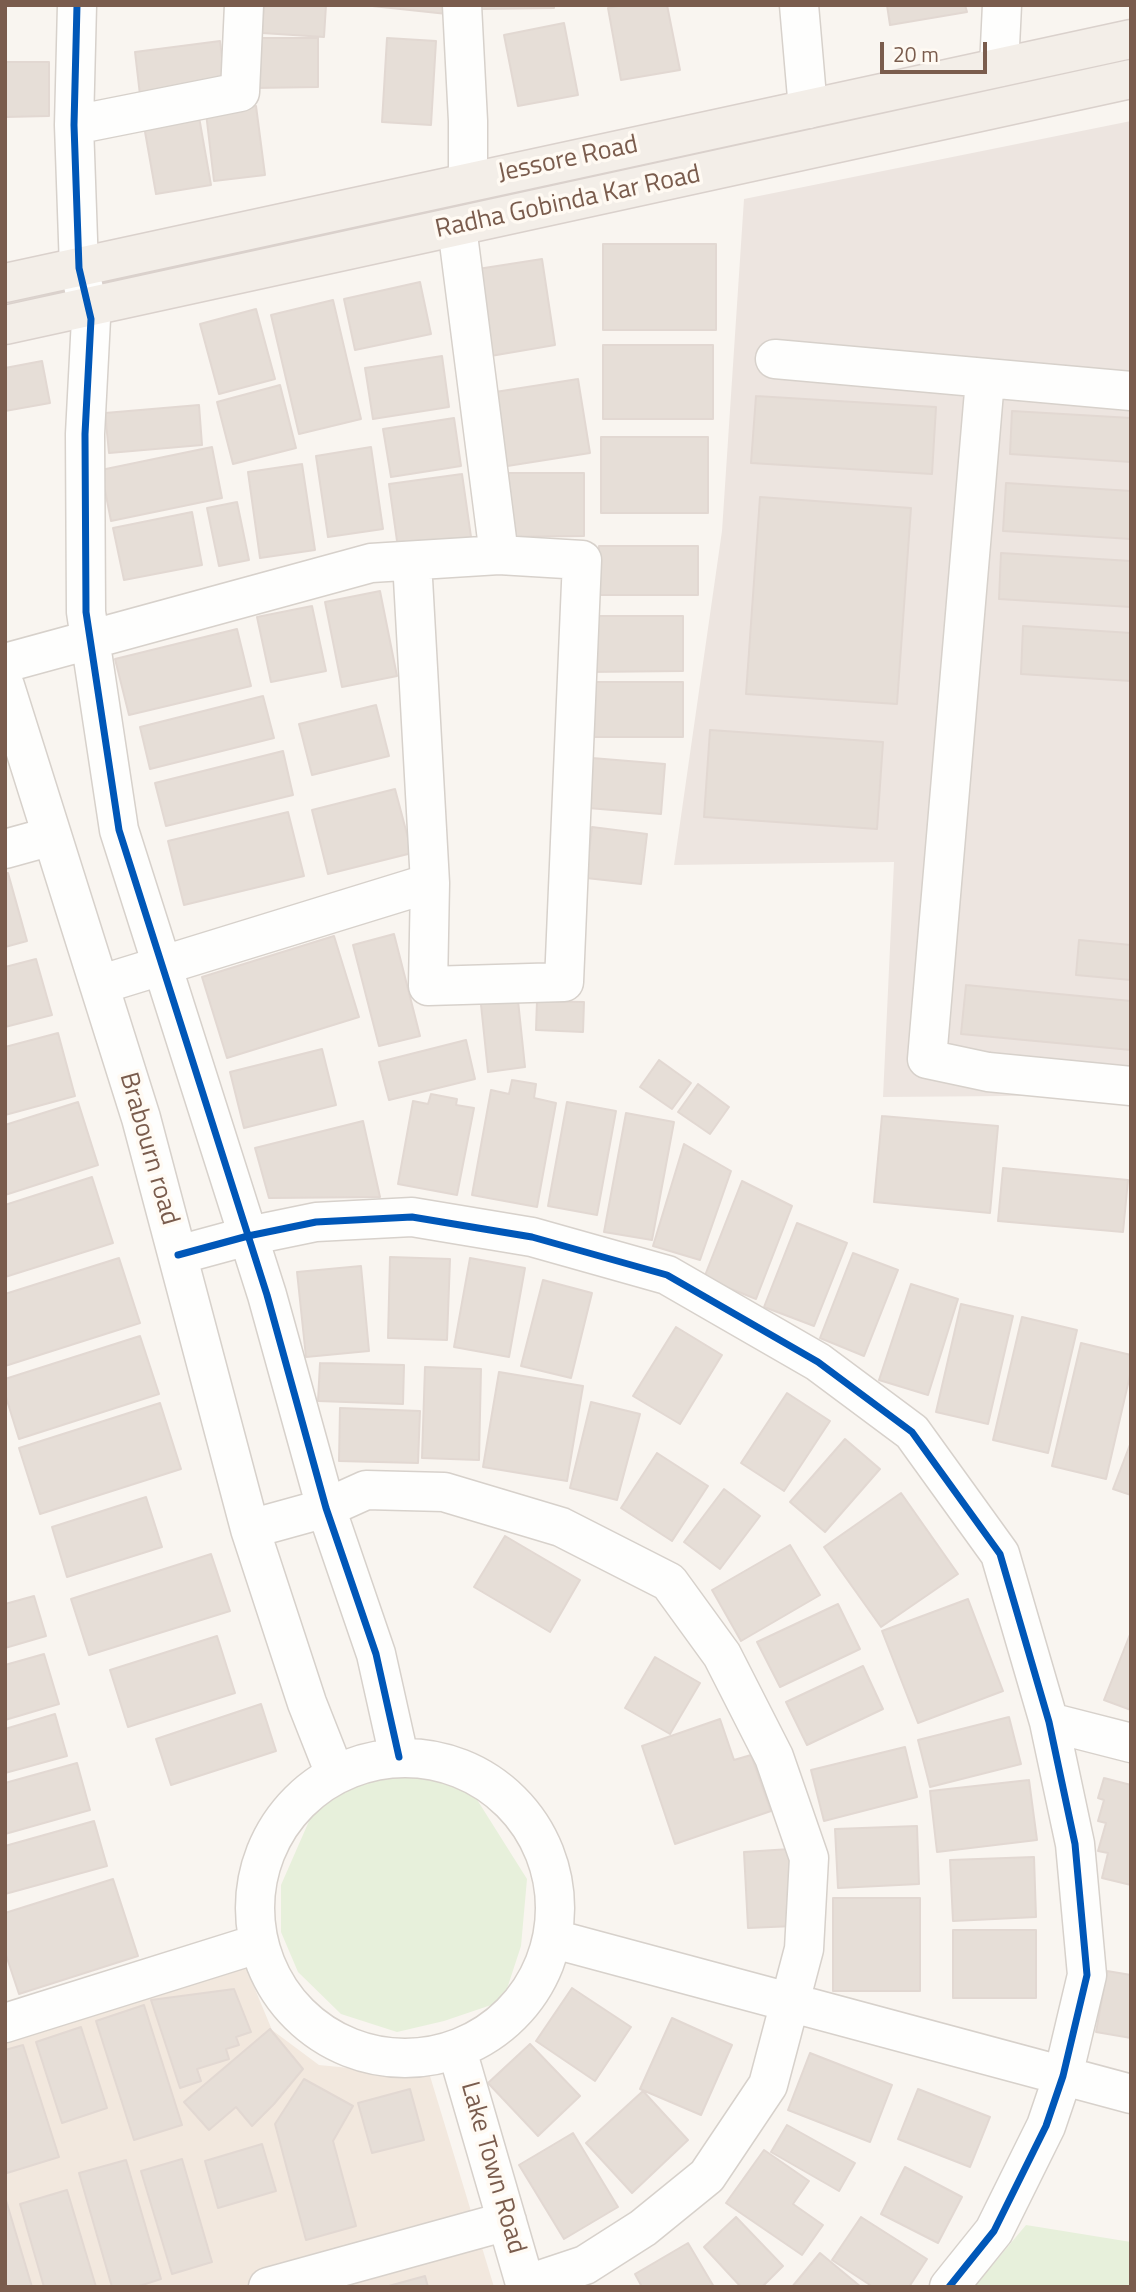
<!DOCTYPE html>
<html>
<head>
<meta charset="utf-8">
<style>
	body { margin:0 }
	#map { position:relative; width:1136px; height:2292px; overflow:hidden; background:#f9f5f0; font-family:"Titillium Web",sans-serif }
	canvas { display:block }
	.frame { position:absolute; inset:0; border:7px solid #7a5c4d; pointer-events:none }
	.scale { position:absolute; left:880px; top:42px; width:107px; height:32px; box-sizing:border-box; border:4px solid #7a5c4d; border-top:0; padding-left:9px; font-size:21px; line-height:24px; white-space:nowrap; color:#7a5c4d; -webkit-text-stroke:5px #fffaf3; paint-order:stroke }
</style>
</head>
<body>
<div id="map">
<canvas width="1136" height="2292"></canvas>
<div class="frame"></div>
<div class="scale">20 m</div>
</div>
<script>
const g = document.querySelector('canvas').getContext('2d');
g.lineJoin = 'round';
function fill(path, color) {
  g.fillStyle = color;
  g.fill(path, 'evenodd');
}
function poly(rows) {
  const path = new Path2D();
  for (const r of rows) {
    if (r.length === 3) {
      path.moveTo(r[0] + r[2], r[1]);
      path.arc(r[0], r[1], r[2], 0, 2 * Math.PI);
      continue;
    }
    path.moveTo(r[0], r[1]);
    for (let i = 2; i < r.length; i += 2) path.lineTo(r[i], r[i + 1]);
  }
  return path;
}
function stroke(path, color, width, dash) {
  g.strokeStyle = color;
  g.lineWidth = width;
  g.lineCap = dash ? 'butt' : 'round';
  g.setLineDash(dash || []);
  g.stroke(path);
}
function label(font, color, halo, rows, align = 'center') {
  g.font = font + ' "Titillium Web",sans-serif';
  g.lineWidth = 7;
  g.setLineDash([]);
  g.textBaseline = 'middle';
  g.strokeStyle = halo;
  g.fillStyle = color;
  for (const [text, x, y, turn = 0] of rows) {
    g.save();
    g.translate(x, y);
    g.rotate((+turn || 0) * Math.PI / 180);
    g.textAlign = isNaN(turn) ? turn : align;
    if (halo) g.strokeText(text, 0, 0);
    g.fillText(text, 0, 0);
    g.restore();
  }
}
fill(poly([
	[240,1953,272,2030,319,2065,430,2076,494,2287,5,2287,5,2020]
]), '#f2e8de');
fill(poly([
	[1131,121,1131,1095,883,1097,894,862,674,865,722,531,744,199]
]), '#ede5e0');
fill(poly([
	[425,1771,476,1798,527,1879,521,1946,503,2001,444,2021,397,2032,341,2014,298,1972,281,1932,281,1885,313,1812,371,1777],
	[1026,2225,1131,2242,1131,2287,974,2287]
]), '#e7f0db');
const building = poly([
	[264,5,326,5,324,37,262,33,264,5],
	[363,5,448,5,447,14,363,5],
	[479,5,554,5,554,8,479,9,479,5],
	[623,5,667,5,680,70,621,80,608,8,623,5],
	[887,5,965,5,967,12,890,25,887,5],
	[564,23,578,95,518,106,504,35,564,23],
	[254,38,318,38,318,87,254,88,254,38],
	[387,38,436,41,431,125,382,122,387,38],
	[220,41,225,84,140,95,135,52,220,41],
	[5,62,49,62,49,116,5,117,5,62],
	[256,106,265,175,214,181,206,113,256,106],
	[199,117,211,185,156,194,144,126,199,117],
	[603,244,716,244,716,330,603,330,603,244],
	[542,259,555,345,479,358,465,271,542,259],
	[420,282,431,334,355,350,344,299,420,282],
	[333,300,361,419,299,434,271,315,333,300],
	[256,309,275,379,219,394,200,324,256,309],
	[603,345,713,345,713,419,603,419,603,345],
	[442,356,449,407,373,419,365,368,442,356],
	[42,361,50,403,5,411,5,368,42,361],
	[578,379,590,453,501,467,489,393,578,379],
	[280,385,296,448,233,464,217,402,280,385],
	[756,396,936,407,932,474,751,463,756,396],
	[199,405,202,445,109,453,105,413,199,405],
	[1012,411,1131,418,1131,462,1010,454,1012,411],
	[454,418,461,466,391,477,383,429,454,418],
	[601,437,708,437,708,513,601,513,601,437],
	[212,447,222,498,111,521,101,470,212,447],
	[371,447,383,529,328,537,316,456,371,447],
	[302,464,315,550,260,558,248,472,302,464],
	[500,473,584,473,584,536,500,537,500,473],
	[462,474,471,537,398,548,389,484,462,474],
	[1006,483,1131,491,1131,539,1003,531,1006,483],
	[760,497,911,508,897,704,746,694,760,497],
	[237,502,249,560,219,566,207,508,237,502],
	[192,512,202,565,124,580,113,528,192,512],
	[599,546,698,546,698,595,599,595,599,546],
	[1001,553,1131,561,1131,607,999,599,1001,553],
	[380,591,397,676,342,687,325,602,380,591],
	[312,606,326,671,271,682,257,617,312,606],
	[587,616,683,616,683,671,587,672,587,616],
	[1023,626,1131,633,1131,681,1021,674,1023,626],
	[237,629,251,686,129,715,115,659,237,629],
	[591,682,683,682,683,737,591,737,591,682],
	[263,696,274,738,150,769,140,727,263,696],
	[376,705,389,756,312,775,299,724,376,705],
	[710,730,883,742,877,829,704,817,710,730],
	[283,751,293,795,166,826,155,783,283,751],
	[592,758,665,764,661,814,588,808,592,758],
	[395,789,412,853,328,874,312,810,395,789],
	[288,812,304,876,184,905,168,841,288,812],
	[592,827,647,834,641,884,586,878,592,827],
	[8,873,27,941,5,947,5,874,8,873],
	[394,934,420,1036,379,1046,353,945,394,934],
	[334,936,359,1017,227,1058,202,977,334,936],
	[1079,940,1131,945,1131,980,1076,975,1079,940],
	[36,959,52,1015,5,1027,5,967,36,959],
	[966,985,1131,1001,1131,1050,961,1034,966,985],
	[517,991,525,1067,488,1072,480,995,517,991],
	[537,1001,584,1002,583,1032,536,1030,537,1001],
	[58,1033,75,1096,5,1115,5,1047,58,1033],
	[466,1040,475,1079,389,1100,379,1062,466,1040],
	[322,1049,336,1105,244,1128,230,1072,322,1049],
	[659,1060,691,1083,672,1109,640,1087,659,1060],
	[512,1080,536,1084,534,1098,556,1103,537,1207,472,1195,491,1090,509,1094,512,1080],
	[698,1084,729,1107,710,1134,678,1112,698,1084],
	[431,1094,457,1099,456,1105,474,1108,457,1195,398,1184,413,1101,428,1104,431,1094],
	[78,1102,98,1165,5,1195,5,1125,78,1102],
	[567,1102,616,1111,597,1215,548,1206,567,1102],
	[626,1113,674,1122,652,1240,604,1232,626,1113],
	[882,1116,998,1126,990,1213,874,1202,882,1116],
	[363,1121,380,1197,269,1198,255,1148,363,1121],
	[684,1144,731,1171,700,1260,653,1246,684,1144],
	[1003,1168,1128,1180,1123,1232,998,1221,1003,1168],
	[92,1177,113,1243,5,1277,5,1205,92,1177],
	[742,1181,792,1206,756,1299,704,1278,742,1181],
	[797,1223,847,1243,814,1326,764,1307,797,1223],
	[853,1253,898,1270,864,1356,820,1338,853,1253],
	[390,1257,450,1259,447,1340,388,1338,390,1257],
	[119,1258,140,1323,5,1366,5,1294,119,1258],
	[470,1258,525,1268,509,1357,454,1347,470,1258],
	[361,1266,369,1351,306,1357,297,1272,361,1266],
	[543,1280,592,1293,571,1378,521,1366,543,1280],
	[911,1284,958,1299,928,1395,879,1380,911,1284],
	[961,1304,1013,1316,988,1424,936,1412,961,1304],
	[1022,1317,1077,1330,1048,1453,993,1440,1022,1317],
	[676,1327,722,1355,680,1424,633,1396,676,1327],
	[140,1336,159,1394,19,1439,5,1394,5,1379,140,1336],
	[1081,1343,1131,1355,1131,1371,1106,1479,1052,1466,1081,1343],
	[320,1363,404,1365,403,1404,318,1401,320,1363],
	[425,1367,481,1369,479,1460,422,1458,425,1367],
	[499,1372,583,1386,567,1481,483,1467,499,1372],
	[787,1393,830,1421,784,1491,741,1463,787,1393],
	[591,1402,640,1414,617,1500,570,1488,591,1402],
	[160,1403,181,1469,40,1514,19,1448,160,1403],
	[340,1408,420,1411,418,1463,339,1461,340,1408],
	[845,1439,880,1469,825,1532,790,1502,845,1439],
	[1131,1442,1131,1495,1113,1489,1131,1442],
	[657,1453,708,1486,672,1541,621,1508,657,1453],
	[724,1489,760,1516,720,1569,684,1542,724,1489],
	[901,1493,958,1574,881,1627,824,1547,901,1493],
	[146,1497,162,1547,67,1577,52,1527,146,1497],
	[505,1536,580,1580,550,1632,474,1587,505,1536],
	[790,1545,820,1595,741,1641,712,1590,790,1545],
	[211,1554,230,1611,89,1655,71,1599,211,1554],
	[34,1596,46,1636,5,1648,5,1604,34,1596],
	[968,1599,1003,1691,918,1723,882,1631,968,1599],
	[838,1604,860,1649,780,1687,757,1642,838,1604],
	[1131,1632,1131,1710,1104,1700,1131,1632],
	[217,1636,235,1693,128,1727,110,1670,217,1636],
	[44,1654,59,1704,5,1720,5,1665,44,1654],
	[655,1657,700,1683,670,1734,625,1708,655,1657],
	[863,1666,883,1709,807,1745,786,1702,863,1666],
	[261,1704,276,1751,171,1785,156,1739,261,1704],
	[55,1714,67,1756,5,1773,5,1729,55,1714],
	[1009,1717,1021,1764,930,1787,918,1740,1009,1717],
	[720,1719,734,1760,751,1755,771,1811,675,1844,642,1746,720,1719],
	[905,1747,917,1797,824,1821,811,1770,905,1747],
	[77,1763,90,1810,5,1834,5,1783,77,1763],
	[1104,1778,1131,1785,1131,1885,1102,1878,1108,1853,1098,1851,1106,1823,1098,1821,1104,1800,1098,1798,1104,1778],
	[1029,1780,1037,1840,937,1852,930,1791,1029,1780],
	[94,1821,107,1866,5,1894,5,1846,94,1821],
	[917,1826,919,1884,838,1888,835,1829,917,1826],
	[790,1849,794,1926,748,1928,744,1852,790,1849],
	[1034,1857,1036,1917,953,1921,950,1860,1034,1857],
	[113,1879,138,1956,19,1994,5,1952,5,1913,113,1879],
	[833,1898,920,1898,920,1991,833,1991,833,1898],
	[953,1930,1036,1930,1036,1998,953,1998,953,1930],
	[1107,1971,1131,1975,1131,2038,1096,2032,1107,1971],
	[572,1988,631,2027,595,2081,536,2041,572,1988],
	[234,1989,251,2032,236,2037,239,2045,226,2049,229,2059,197,2069,201,2081,180,2088,151,2000,234,1989],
	[144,2005,182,2125,134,2140,96,2021,144,2005],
	[672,2018,732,2045,701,2115,640,2089,672,2018],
	[81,2027,107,2108,62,2123,36,2042,81,2027],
	[270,2029,303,2069,274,2104,252,2126,236,2107,209,2130,184,2102,270,2029],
	[530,2044,580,2096,538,2136,488,2083,530,2044],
	[23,2045,59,2157,7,2173,5,2166,5,2050,23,2045],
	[810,2053,892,2085,870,2142,788,2110,810,2053],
	[304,2079,353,2106,333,2141,356,2226,306,2240,275,2124,304,2079],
	[410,2089,424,2140,372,2153,358,2103,410,2089],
	[918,2089,990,2117,970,2167,898,2139,918,2089],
	[643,2091,688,2140,632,2193,586,2143,643,2091],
	[787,2125,855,2163,839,2191,771,2152,787,2125],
	[573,2133,618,2207,564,2239,519,2165,573,2133],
	[262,2144,276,2191,218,2208,205,2161,262,2144],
	[764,2150,809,2181,793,2204,823,2225,802,2255,726,2203,764,2150],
	[182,2159,212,2262,172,2274,141,2171,182,2159],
	[126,2160,161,2279,136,2287,112,2287,79,2173,126,2160],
	[905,2167,962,2197,938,2243,881,2214,905,2167],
	[67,2190,96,2287,44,2287,20,2204,67,2190],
	[5,2197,32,2287,5,2287,5,2197],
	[736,2217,783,2266,762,2287,741,2287,704,2247,736,2217],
	[861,2217,927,2259,909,2287,873,2287,832,2260,861,2217],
	[688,2243,714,2287,642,2287,635,2274,688,2243],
	[820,2253,861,2287,792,2287,820,2253],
	[425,2276,428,2287,385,2287,425,2276]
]);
fill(building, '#e6ded7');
stroke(building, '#e2d8d2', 2);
const minor = poly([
	[77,5,74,125,79,268,91,319,85,434,86,612,119,830,267,1295,326,1508,376,1654,399,1757],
	[462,5,468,121,468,182],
	[799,5,808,109],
	[999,67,1002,5],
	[74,125,240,92,244,5],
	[457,227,499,555],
	[775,359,1131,391],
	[985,380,927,1059,988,1072,1131,1086],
	[5,663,371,563,499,555,582,560,564,982,428,986,430,883],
	[5,686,141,1118,250,1529,307,1703,335,1774],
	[5,849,52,836],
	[99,985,430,883,412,561],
	[178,1255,248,1236,316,1222,412,1217,532,1237,667,1275,818,1362,912,1432,1000,1554,1049,1722,1075,1844,1087,1975,1063,2076,1046,2126,994,2231,949,2287],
	[250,1529,326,1508,366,1490,444,1492,561,1527,669,1582,722,1655,774,1757,809,1858,804,1949,768,2085,707,2176,643,2228,585,2265,525,2285],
	[1049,1722,1131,1743],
	[405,1908,150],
	[554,1939,1131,2094],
	[5,2023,257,1944],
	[457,2050,526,2287],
	[268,2287,507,2221]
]);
const major = poly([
	[5,283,1131,39],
	[5,325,1131,79]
]);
stroke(minor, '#d7d1cb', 41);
stroke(major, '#dad1cc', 41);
stroke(minor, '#fefefd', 38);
stroke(major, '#f3eee8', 38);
stroke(poly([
	[77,5,74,125,79,268,91,319,85,434,86,612,119,830,267,1295,326,1508,376,1654,399,1757],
	[178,1255,248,1236,316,1222,412,1217,532,1237,667,1275,818,1362,912,1432,1000,1554,1049,1722,1075,1844,1087,1975,1063,2076,1046,2126,994,2231,949,2287]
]), '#0057b8', 7);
label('26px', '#7a5c4d', '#fffaf3', [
	["Jessore Road",568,160,-12],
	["Radha Gobinda Kar Road",568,203,-12],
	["Brabourn road",148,1149,74],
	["Lake Town Road",492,2168,74]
]);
</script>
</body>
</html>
